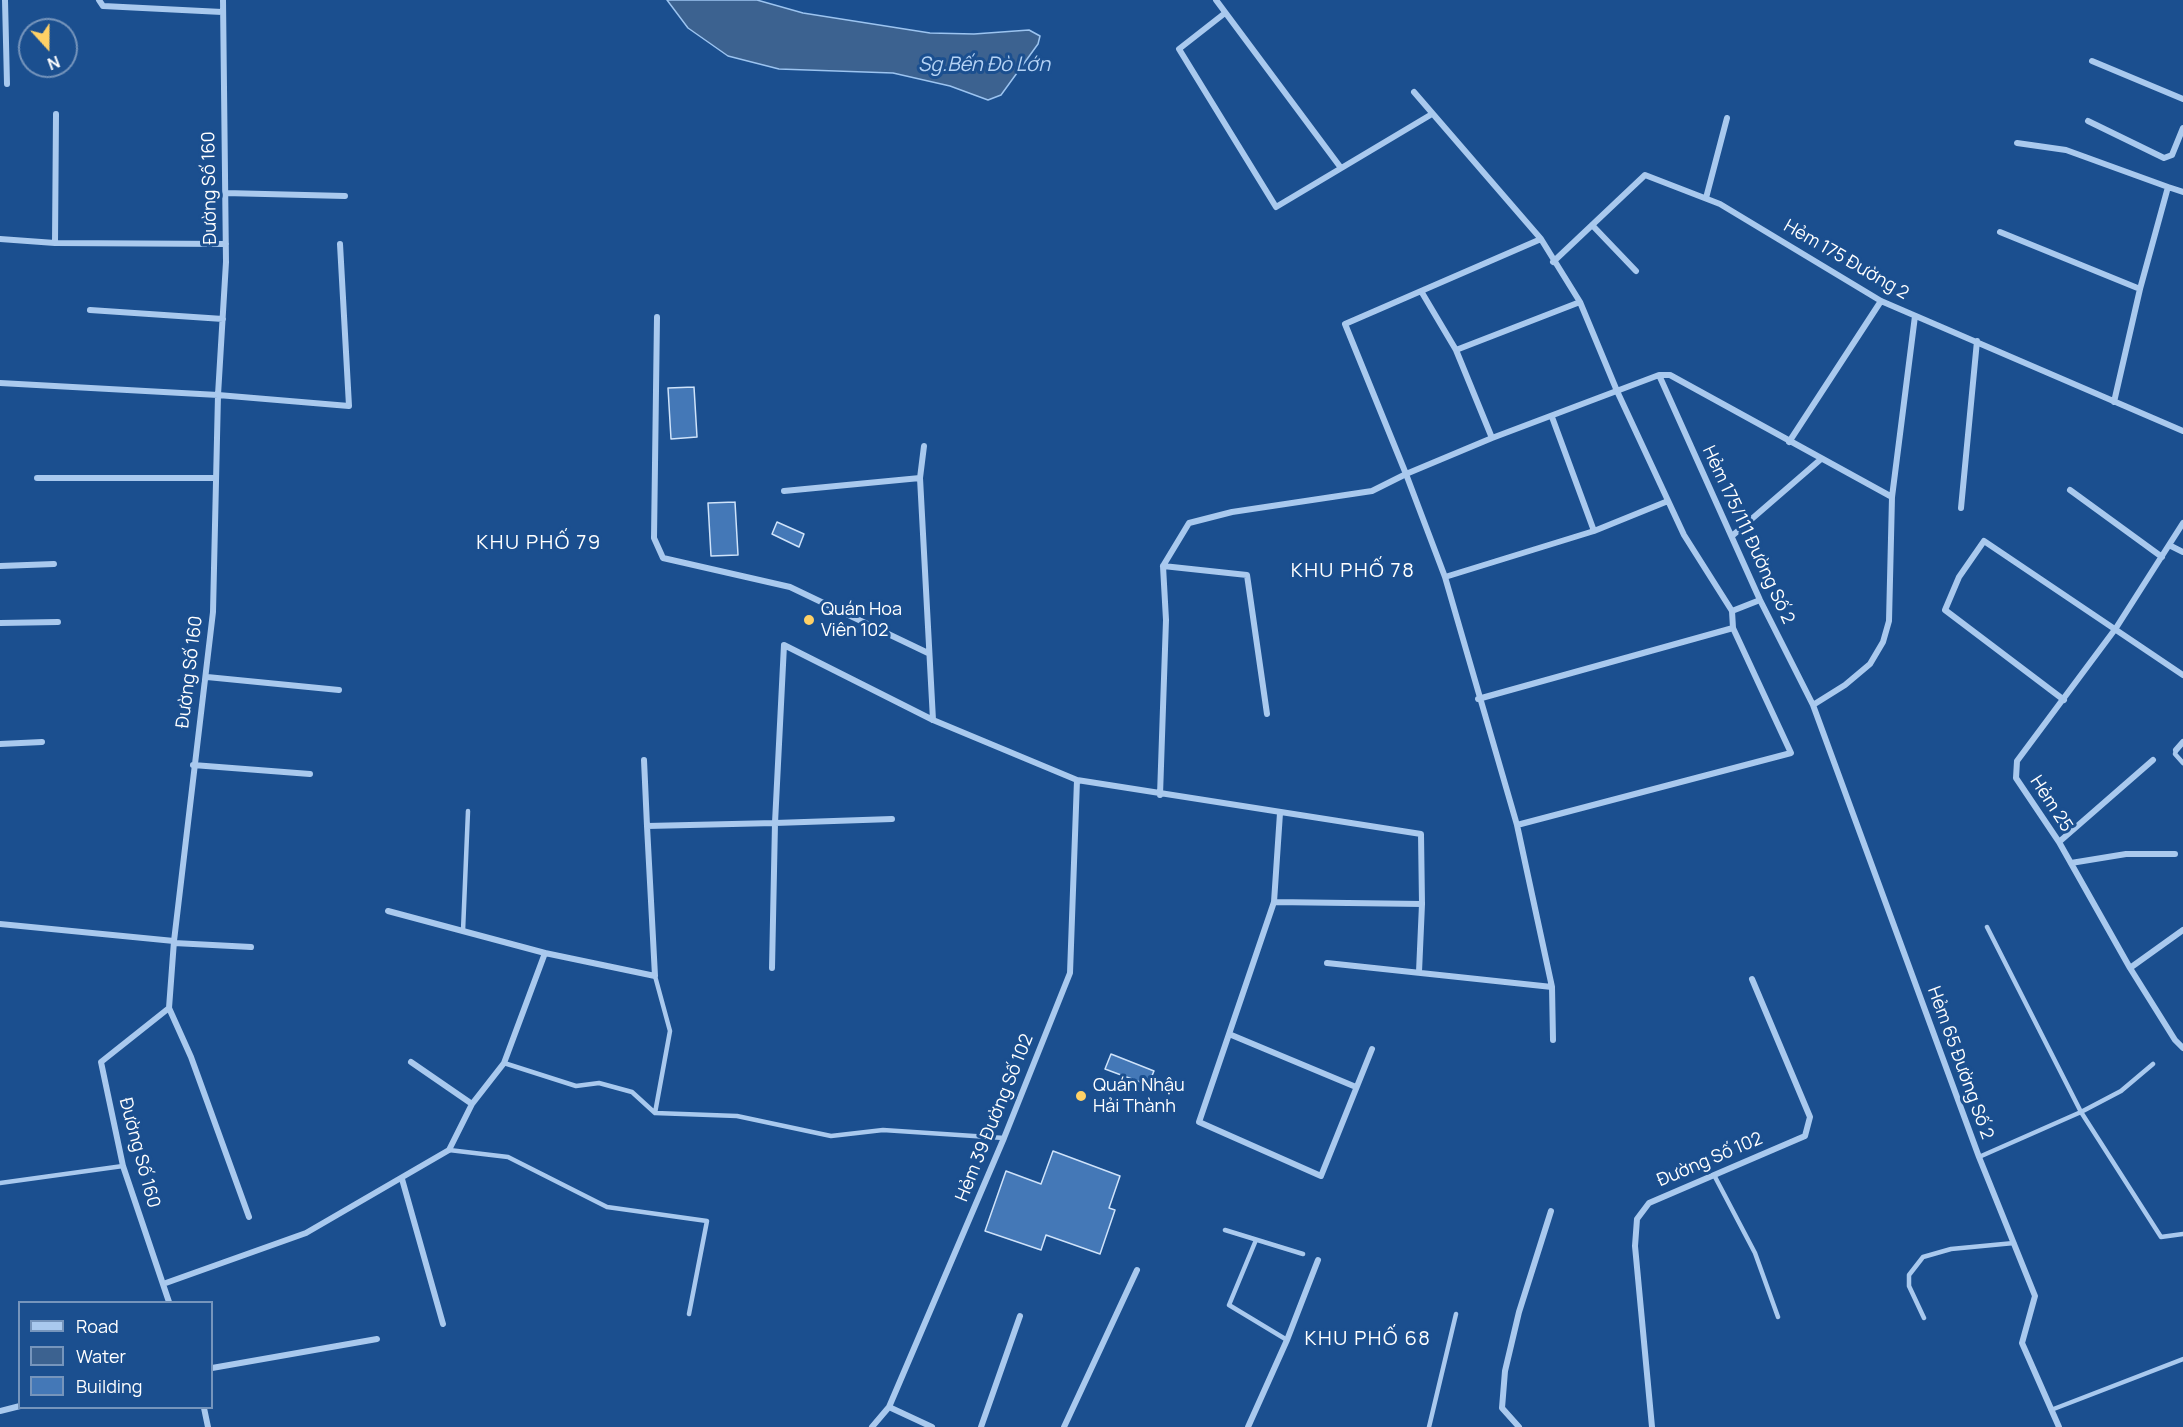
<!DOCTYPE html>
<html>
<head>
<meta charset="utf-8">
<style>
	body { margin:0 }
	#map { position:relative; width:2183px; height:1427px; overflow:hidden; background:#1b4f8f; font-family:Manrope,sans-serif }
	canvas { display:block }
	.legend { position:absolute; left:18px; top:1301px; width:195px; height:108px; box-sizing:border-box; background:#1b4f8f; border:2px solid #7695bc; margin:0; padding:8px 10px; list-style:none; font-size:18px; color:#fff }
	.legend li { display:flex; align-items:center; gap:12px; height:30px }
	.legend b { width:30px; border:2px solid #7695bc }
	.north { position:absolute; left:18px; top:18px; width:60px; height:60px; box-sizing:border-box; background:#1b4f8f; border:2px solid #7695bc; border-radius:50%; rotate:159deg; font-size:16px; font-weight:700; line-height:24px; text-align:center; color:#fff }
	.north::after { content:''; display:block; margin:auto; width:21px; height:27px; background:#ffd166; clip-path:polygon(50% 0,100% 100%,50% 72%,0 100%) }
</style>
</head>
<body>
<div id="map">
<canvas width="2183" height="1427"></canvas>
<ul class="legend">
<li><b style="height:8px;background:#a9c9ee"></b>Road</li>
<li><b style="height:16px;background:#3c6290"></b>Water</li>
<li><b style="height:16px;background:#4478b7"></b>Building</li>
</ul>
<div class="north">N</div>
</div>
<script>
const g = document.querySelector('canvas').getContext('2d');
g.lineJoin = 'round';
function fill(path, color) {
  g.fillStyle = color;
  g.fill(path, 'evenodd');
}
function poly(rows) {
  const path = new Path2D();
  for (const r of rows) {
    path.moveTo(r[0], r[1]);
    for (let i = 2; i < r.length; i += 2) path.lineTo(r[i], r[i + 1]);
  }
  return path;
}
function stroke(path, color, width, dash) {
  g.strokeStyle = color;
  g.lineWidth = width;
  g.lineCap = dash ? 'butt' : 'round';
  g.setLineDash(dash || []);
  g.stroke(path);
}
function label(font, color, halo, rows, align = 'center') {
  g.font = font + ' Manrope,sans-serif';
  g.lineWidth = 6;
  g.setLineDash([]);
  g.textBaseline = 'middle';
  g.strokeStyle = halo;
  g.fillStyle = color;
  for (const [text, x, y, turn = 0] of rows) {
    g.save();
    g.translate(x, y);
    g.rotate((+turn || 0) * Math.PI / 180);
    g.textAlign = isNaN(turn) ? turn : align;
    if (halo) g.strokeText(text, 0, 0);
    g.fillText(text, 0, 0);
    g.restore();
  }
}
const water = poly([
	[667,0,757,0,803,13,930,33,974,34,1029,30,1040,36,1038,44,1001,95,988,100,950,86,893,73,779,69,728,56,688,28,667,0]
]);
fill(water, '#3c6290');
stroke(water, '#9cc4f0', 1.5);
const building = poly([
	[694,387,697,437,671,439,668,388,694,387],
	[735,502,738,555,711,556,708,503,735,502],
	[777,522,804,534,799,547,772,534,777,522],
	[1111,1054,1154,1071,1148,1085,1105,1069,1111,1054],
	[1053,1151,1120,1176,1109,1208,1115,1210,1100,1254,1046,1235,1041,1250,985,1231,1006,1171,1041,1184,1053,1151]
]);
fill(building, '#4478b7');
stroke(building, '#cfe3fa', 1.5);
stroke(poly([
	[2176,750,2175,754,2183,763],
	[463,931,468,811],
	[655,976,670,1031,655,1113],
	[504,1063,576,1086,599,1083,632,1092,655,1113,737,1116,831,1136,883,1130,1004,1138],
	[2153,1064,2121,1091,2081,1112,2161,1237,2183,1234],
	[449,1150,508,1157,607,1207,707,1221,689,1314],
	[1979,1157,2081,1112,1987,927],
	[1714,1175,1755,1253,1778,1317],
	[0,1183,123,1166],
	[1225,1230,1303,1254],
	[1256,1240,1229,1305,1287,1340],
	[1924,1318,1909,1286,1909,1275,1923,1257,1951,1249,2014,1243],
	[2051,1410,2183,1359],
	[1429,1427,1456,1314]
]), '#a9c9ee', 4.5);
stroke(poly([
	[5,0,7,84],
	[99,0,103,6,222,12],
	[1216,0,1341,168],
	[1225,13,1179,49,1276,207,1432,114],
	[2092,61,2183,99],
	[1414,92,1541,239,1580,302,1617,391,1684,535,1732,611,1760,600],
	[2088,121,2164,158,2172,155,2183,128],
	[2017,143,2066,150,2168,187,2140,289,2114,402],
	[2168,187,2183,192],
	[225,193,345,196],
	[1706,198,1727,118],
	[1592,225,1636,271],
	[2000,232,2140,289],
	[0,239,55,243,226,244],
	[55,243,56,114],
	[1553,262,1645,175,1720,204,1881,301,2183,431],
	[1421,291,1456,350,1580,302],
	[90,310,223,319],
	[657,317,654,538,663,558,790,587,928,653],
	[1456,350,1492,438],
	[1659,375,1760,600,1813,705,1979,1157,2035,1296,2022,1343,2059,1427],
	[0,383,218,395,349,406,340,244],
	[1552,417,1594,531],
	[1789,442,1881,301],
	[924,446,920,478,933,720],
	[37,478,216,478],
	[2070,490,2162,557],
	[784,491,920,478],
	[1961,508,1977,341],
	[2183,523,2116,628,2017,761,2016,778,2059,842,2130,968,2175,1040,2183,1048],
	[1732,536,1821,459],
	[2169,545,2183,552],
	[0,566,54,564],
	[1163,566,1189,523,1232,512,1372,491,1406,474,1492,438,1659,375,1670,375,1892,497],
	[1445,577,1594,531,1668,501],
	[0,623,58,622],
	[207,677,339,690],
	[1478,699,1733,628],
	[2064,700,1945,610,1959,577,1984,541,2183,675],
	[1813,705,1845,685,1870,664,1883,642,1889,621,1892,497,1915,316],
	[0,744,42,742],
	[2176,750,2183,742],
	[644,760,647,826],
	[193,765,310,774],
	[1160,795,1166,620,1163,566,1247,575,1267,714],
	[1280,813,1274,902,1422,904,1419,972],
	[1517,825,1791,753,1733,628,1732,611],
	[2059,842,2153,760],
	[2071,863,2126,854,2175,854],
	[1274,902,1229,1034,1356,1087],
	[388,911,545,953],
	[0,924,174,941],
	[174,943,251,947],
	[1327,963,1552,987,1517,825,1445,577,1406,474,1345,324,1541,239],
	[772,968,775,823,892,819],
	[2130,968,2183,930],
	[1552,987,1553,1040],
	[169,1008,191,1057,249,1217],
	[1229,1034,1199,1122,1321,1176,1372,1049],
	[411,1062,472,1104],
	[402,1179,443,1324],
	[163,1284,306,1233,449,1150,472,1104,504,1063,545,953,655,976,647,826,775,823,784,645,933,720,1077,780,1421,834,1422,904],
	[169,1302,123,1166,101,1062,169,1008,174,941,213,612,218,395,226,262,223,0],
	[212,1368,377,1339],
	[204,1408,208,1427],
	[0,1411,20,1406],
	[872,1427,889,1407],
	[932,1427,889,1407,1004,1138,1070,973,1077,780],
	[981,1427,1020,1316],
	[1064,1427,1137,1270],
	[1248,1427,1287,1340,1318,1260],
	[1519,1427,1502,1408,1505,1371,1519,1312,1551,1211],
	[1652,1427,1635,1246,1637,1219,1649,1203,1805,1136,1810,1117,1752,979]
]), '#a9c9ee', 6);
for (const [x, y, r, color] of [
	[809,620,6,"#ffd166"],
	[1081,1096,6,"#ffd166"]
]) {
  const dot = new Path2D();
  dot.arc(x, y, r, 0, 2 * Math.PI);
  g.fillStyle = color;
  g.fill(dot);
  stroke(dot, '#1b4f8f', 2);
}
label('18px', '#fff', '#1b4f8f', [
	["Đường Số 160",210,188,-91],
	["Hẻm 175 Đường 2",1846,260,30],
	["Hẻm 175/111 Đường Số 2",1748,535,65],
	["Đường Số 160",190,672,-83],
	["Hẻm 25",2051,804,57],
	["Hẻm 65 Đường Số 2",1960,1063,70],
	["Hẻm 39 Đường Số 102",995,1118,-68],
	["Đường Số 160",139,1153,75],
	["Đường Số 102",1710,1160,-23]
]);
label('18px', '#fff', '#1b4f8f', [
	["Quán Hoa",821,610],
	["Viên 102",821,631],
	["Quán Nhậu",1093,1086],
	["Hải Thành",1093,1107]
], 'left');
label('italic 20px', '#b5d3f5', '#1b4f8f', [
	["Sg.Bến Đò Lớn",984,65]
]);
g.letterSpacing = '1.5px';
label('20px', '#fff', '#1b4f8f', [
	["KHU PHỐ 79",539,543],
	["KHU PHỐ 78",1353,571],
	["KHU PHỐ 68",1368,1339]
]);
g.letterSpacing = '0px';
</script>
</body>
</html>
